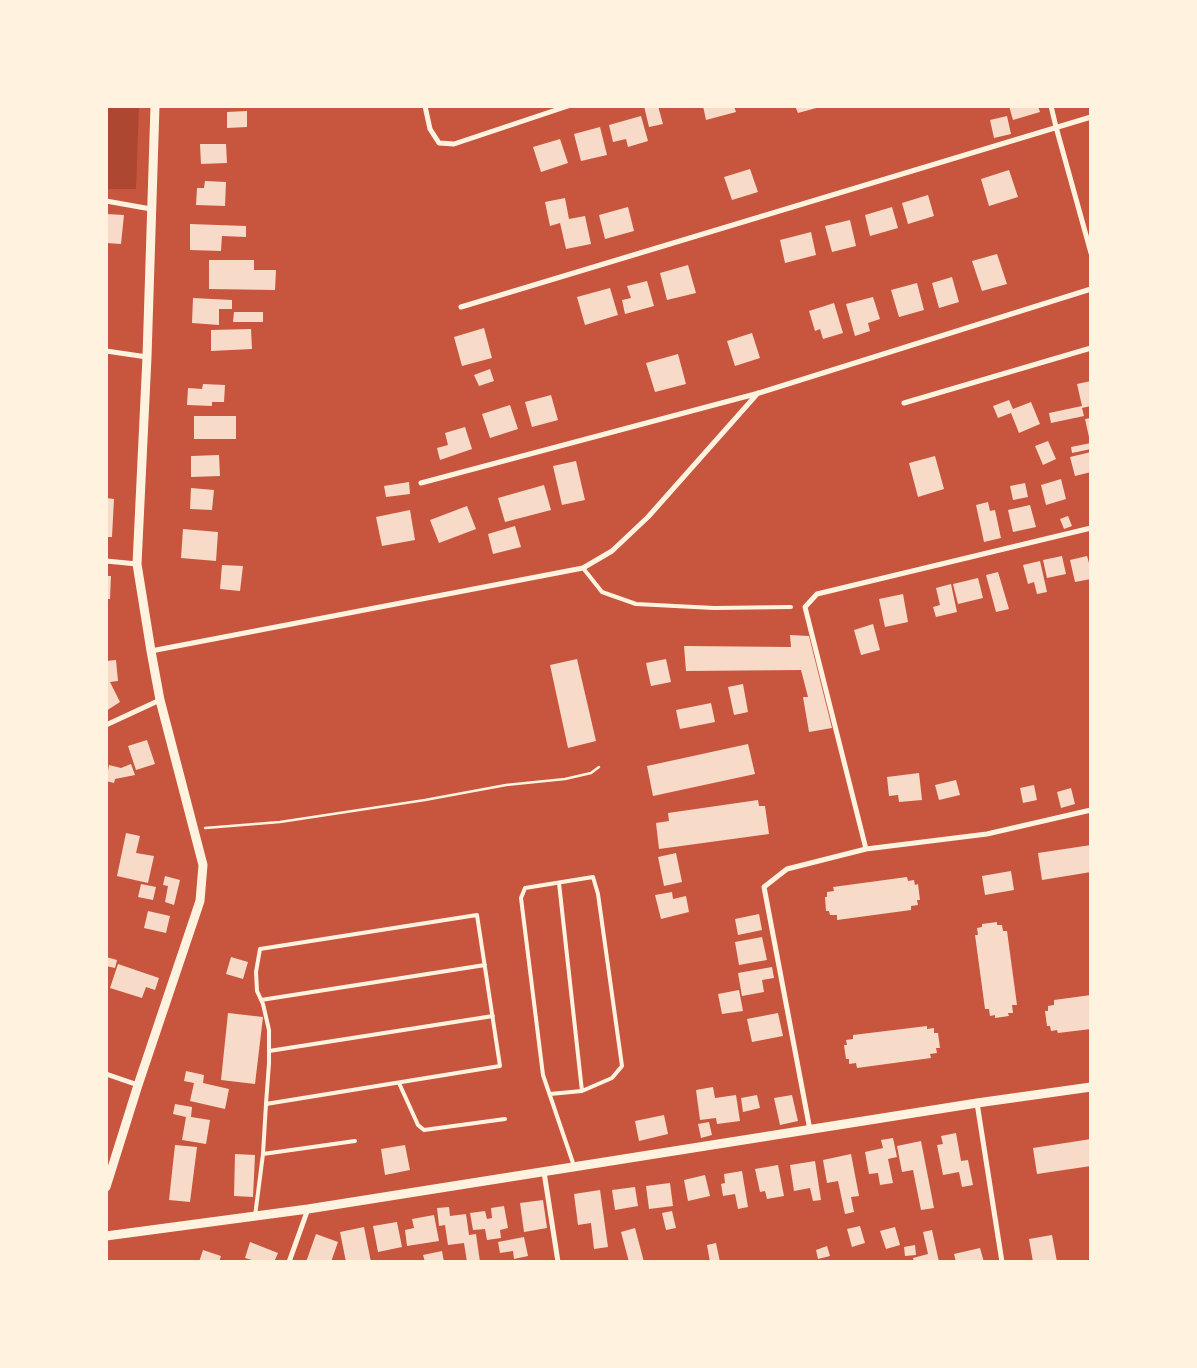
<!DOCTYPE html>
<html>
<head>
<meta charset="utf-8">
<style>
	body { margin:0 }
	#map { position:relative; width:1197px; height:1368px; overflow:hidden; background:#c8553d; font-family:"DejaVu Sans",sans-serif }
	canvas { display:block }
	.frame { position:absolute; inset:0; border:108px solid #fff3e0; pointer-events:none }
</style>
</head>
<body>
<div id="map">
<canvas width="1197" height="1368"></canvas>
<div class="frame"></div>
</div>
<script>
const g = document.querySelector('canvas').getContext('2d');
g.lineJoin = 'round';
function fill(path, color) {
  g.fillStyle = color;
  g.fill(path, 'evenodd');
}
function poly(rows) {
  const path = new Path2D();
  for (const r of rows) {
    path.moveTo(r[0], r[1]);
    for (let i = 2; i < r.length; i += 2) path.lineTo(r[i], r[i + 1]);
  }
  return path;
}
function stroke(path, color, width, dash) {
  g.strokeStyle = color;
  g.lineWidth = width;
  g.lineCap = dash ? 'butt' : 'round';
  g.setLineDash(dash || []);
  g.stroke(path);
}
fill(poly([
	[106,106,139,106,136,189,107,189,108,173,106,173]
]), '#ae4732');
fill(poly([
	[644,106,658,106,663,124,649,127],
	[703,106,734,106,736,112,706,120],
	[795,106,820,106,820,107,798,113],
	[1009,106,1038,106,1040,112,1013,120],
	[247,111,247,127,227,128,227,112],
	[641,116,648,141,628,147,626,139,613,142,609,125],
	[1007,116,1011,134,994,138,990,120],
	[600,127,607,155,581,161,574,134],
	[560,139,568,163,541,172,533,147],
	[200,144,226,144,227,163,201,164],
	[750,169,758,192,732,200,724,177],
	[1009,170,1018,197,989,206,981,179],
	[205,181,226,182,225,206,196,205,197,188,204,188],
	[928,195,934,216,908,224,902,203],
	[565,198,569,219,585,216,591,244,566,249,560,223,550,226,545,202],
	[628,207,634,231,605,239,599,215],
	[892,207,898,228,870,236,865,215],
	[106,214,124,215,121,244,106,243],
	[850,220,856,246,832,252,825,226],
	[190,224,246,226,246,237,222,236,221,251,190,250],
	[811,232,816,255,785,263,780,240],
	[997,254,1007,284,982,291,972,261],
	[209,260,254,260,254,270,276,270,275,290,209,289],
	[688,265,696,293,667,300,660,273],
	[952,277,959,302,939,308,932,283],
	[647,281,654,306,625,314,622,300,631,298,627,286],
	[917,283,924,310,899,317,891,290],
	[610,288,618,315,585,325,577,297],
	[873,297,880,319,868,323,870,331,855,336,846,304],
	[193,298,232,300,232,309,219,309,219,325,192,323],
	[834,303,843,333,823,339,820,329,815,331,809,311],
	[234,312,263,312,263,322,233,322],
	[484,328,492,358,462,366,454,337],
	[251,329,252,349,211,351,211,330],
	[752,333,760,358,735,366,727,341],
	[678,354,686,384,655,392,646,363],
	[490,369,494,381,479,386,474,375],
	[1091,381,1091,406,1082,408,1084,416,1051,423,1049,413,1082,406,1077,384],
	[203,384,225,385,224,402,212,402,212,406,187,405,188,388,202,389],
	[551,395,558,420,532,427,525,402],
	[1009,400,1013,409,1031,402,1040,424,1019,433,1011,413,998,418,993,406],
	[510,405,518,429,490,438,482,414],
	[194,416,236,416,236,439,194,439],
	[1091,418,1091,437,1089,437,1085,419],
	[465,427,472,449,440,460,437,448,448,445,445,433],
	[1048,441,1056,459,1043,465,1035,446],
	[1091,443,1091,449,1072,453,1071,447],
	[1091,452,1091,472,1075,476,1070,457],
	[219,455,220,476,191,477,191,456],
	[935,456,944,489,918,497,909,463],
	[576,461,585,500,562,505,553,466],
	[1061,479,1066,499,1046,505,1041,485],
	[409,482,410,494,386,497,384,486],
	[1025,483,1028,497,1013,500,1010,486],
	[544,485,551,510,505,522,498,498],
	[191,488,214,490,212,510,190,509],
	[106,498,114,499,112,537,106,537],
	[988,502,990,511,995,510,1001,538,984,542,976,505],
	[1030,505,1036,527,1013,532,1008,510],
	[467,506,476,529,439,543,430,520],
	[410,510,415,540,382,546,376,517],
	[1068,516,1072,526,1064,529,1060,519],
	[515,526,521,547,493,554,488,534],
	[183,529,218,532,216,561,181,558],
	[1062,556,1066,574,1047,578,1043,560],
	[1087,556,1091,570,1091,579,1075,582,1070,560],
	[1040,561,1047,592,1037,594,1034,582,1028,584,1023,565],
	[222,565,243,566,240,591,220,589],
	[998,572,1009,609,996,612,986,575],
	[106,576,111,576,110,599,106,599],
	[978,578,983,598,958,604,953,584],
	[951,584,957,612,936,617,933,607,940,605,936,588],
	[903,594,908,622,885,627,879,599],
	[873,624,880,650,861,655,854,630],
	[790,635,809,636,832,728,809,732,803,697,808,697,801,670,686,671,684,646,791,647],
	[577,659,596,741,568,748,550,665],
	[666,659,671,682,651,686,646,663],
	[116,660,118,681,110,682,120,702,106,711,106,661],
	[743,684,748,712,734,715,728,687],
	[711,703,715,722,680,729,676,710],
	[147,740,155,764,136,770,128,746],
	[748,744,755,774,653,796,647,766],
	[131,764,135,775,115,779,114,783,106,781,109,765,121,768],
	[919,773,922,800,899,802,898,795,889,796,887,777],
	[956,780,960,795,939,800,935,785],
	[1034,785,1037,800,1023,803,1020,788],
	[1071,788,1075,804,1061,808,1057,792],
	[758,800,759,806,765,806,769,834,659,849,656,823,669,821,668,813],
	[126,833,140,836,136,853,154,856,148,883,117,876],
	[1091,845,1091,872,1042,880,1038,853],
	[676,853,682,882,664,886,658,857],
	[1011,871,1014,890,985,895,982,876],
	[165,876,180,880,174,905,165,902,168,886,163,885],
	[907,877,908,881,914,880,915,885,918,884,920,900,917,900,918,905,911,906,911,910,837,920,837,915,830,915,829,911,826,911,825,897,827,897,827,892,834,891,833,887],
	[141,884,156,887,153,900,138,897],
	[672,892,673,899,686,896,689,912,661,919,655,895],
	[148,911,170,916,166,933,144,928],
	[759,914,762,930,738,935,735,919],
	[997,922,997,925,1002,925,1003,931,1007,931,1017,1005,1012,1005,1013,1013,1008,1013,1009,1016,995,1018,995,1015,990,1016,989,1009,985,1009,975,935,978,935,977,928,982,927,982,924],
	[762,937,767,960,739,965,735,942],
	[106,957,117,960,115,968,106,966],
	[231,957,248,962,243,979,226,974],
	[118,964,159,978,155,990,146,987,142,998,110,988],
	[772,967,774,978,762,980,764,992,742,996,738,973],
	[739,990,743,1011,722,1014,718,994],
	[1091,995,1091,1029,1058,1033,1057,1030,1051,1031,1050,1026,1047,1026,1045,1011,1048,1011,1048,1006,1054,1005,1054,1000],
	[228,1013,263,1017,255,1084,221,1080],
	[778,1013,783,1036,752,1042,747,1019],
	[927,1026,927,1029,934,1028,934,1033,938,1033,940,1048,936,1048,937,1053,930,1054,931,1058,857,1068,856,1063,849,1064,849,1059,846,1059,844,1045,847,1045,846,1040,853,1039,853,1035],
	[186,1071,204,1075,203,1083,229,1089,225,1109,190,1101,194,1083,184,1081],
	[713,1087,715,1098,736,1095,740,1121,717,1124,716,1118,700,1120,696,1090],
	[757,1095,760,1108,743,1112,741,1098],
	[792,1095,798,1121,780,1125,774,1098],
	[175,1104,192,1107,191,1117,210,1120,206,1144,182,1140,186,1117,173,1114],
	[664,1115,668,1134,639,1141,635,1121],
	[709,1122,712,1135,701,1138,698,1124],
	[956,1133,961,1161,968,1160,973,1185,962,1187,959,1172,943,1175,937,1145,943,1144,941,1136],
	[893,1138,897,1157,888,1159,893,1183,880,1185,878,1173,869,1174,865,1152,883,1148,881,1140],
	[1091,1139,1091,1166,1037,1174,1033,1148],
	[921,1141,934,1208,921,1210,913,1170,902,1172,897,1146],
	[175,1145,197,1147,190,1202,169,1200],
	[405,1145,410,1170,385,1175,381,1149],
	[235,1154,255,1155,253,1197,234,1196],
	[851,1154,859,1196,851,1197,854,1212,845,1214,838,1181,827,1183,823,1160],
	[815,1161,821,1200,813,1201,810,1188,794,1191,790,1165],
	[778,1165,784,1196,767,1199,765,1191,760,1192,755,1169],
	[742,1171,748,1207,738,1209,735,1194,723,1196,721,1184,725,1183,724,1174],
	[705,1175,710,1196,688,1201,684,1180],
	[670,1183,673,1206,649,1209,646,1186],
	[635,1187,638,1206,615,1210,612,1190],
	[600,1190,608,1247,594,1249,591,1223,578,1225,574,1194],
	[543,1200,547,1228,524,1232,520,1203],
	[504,1206,508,1228,500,1230,501,1238,487,1240,485,1229,473,1230,470,1213,485,1211,487,1219,492,1218,491,1208],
	[449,1207,450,1216,466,1214,469,1235,476,1234,480,1262,467,1262,464,1243,448,1245,445,1225,439,1226,437,1208],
	[672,1211,676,1228,666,1230,662,1213],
	[434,1215,439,1241,407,1246,405,1230,414,1228,412,1219],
	[397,1222,402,1247,378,1252,373,1226],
	[860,1226,865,1243,852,1247,847,1229],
	[364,1227,371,1262,346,1262,340,1232],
	[895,1227,900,1245,886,1249,880,1231],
	[635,1228,644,1262,629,1262,621,1232],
	[932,1230,939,1262,914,1262,913,1258,928,1254,923,1232],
	[316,1234,338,1242,331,1262,306,1262],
	[1052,1235,1057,1262,1033,1262,1029,1239],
	[524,1237,528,1256,514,1259,513,1251,500,1253,498,1242],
	[250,1242,278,1253,274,1262,251,1262,252,1260,245,1258],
	[716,1243,720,1262,710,1262,707,1245],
	[915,1245,916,1255,905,1256,904,1247],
	[827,1246,830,1256,818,1259,816,1250],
	[980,1248,984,1262,956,1262,954,1254],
	[203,1250,221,1256,219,1262,199,1262],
	[442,1251,444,1262,425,1262,423,1255]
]), '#f7dbc8');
stroke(poly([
	[205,828,280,822,425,800,506,785,565,779,591,773,599,767]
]), '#fff3e0', 2.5);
stroke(poly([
	[583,568,602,592,636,604,714,608,791,607],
	[559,883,582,1091],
	[261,1000,485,965],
	[269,1051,493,1016],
	[399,1083,418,1125,424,1130,505,1119],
	[550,1094,582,1091,612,1078,622,1066,598,894,593,877,525,888,521,898,543,1075,574,1166],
	[263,1154,355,1141],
	[255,1216,263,1154,266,1104,269,1063,269,1030,263,1004,257,991,256,972,260,949,477,915,500,1066,266,1104]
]), '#fff3e0', 4);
stroke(poly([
	[425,106,430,129,439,143,454,144,568,106],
	[1051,106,1056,127,1091,253],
	[106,201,151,209],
	[461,307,1091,117],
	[106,351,147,357],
	[904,403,1091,348],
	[421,483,759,393,1091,289],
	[106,561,137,564],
	[151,651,583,568,612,551,648,517,758,393],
	[106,725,160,700],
	[866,849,805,607,817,594,1091,528],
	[106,1074,138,1085],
	[977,1103,1002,1262],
	[810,1130,764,887,787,869,866,849,987,834,1091,810],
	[544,1172,558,1262],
	[289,1262,308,1209]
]), '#fff3e0', 5);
stroke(poly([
	[106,1187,138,1085,200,901,203,865,160,700,151,651,137,564,147,357,155,106],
	[106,1236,308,1209,977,1103,1091,1087]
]), '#fff3e0', 9);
</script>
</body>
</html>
